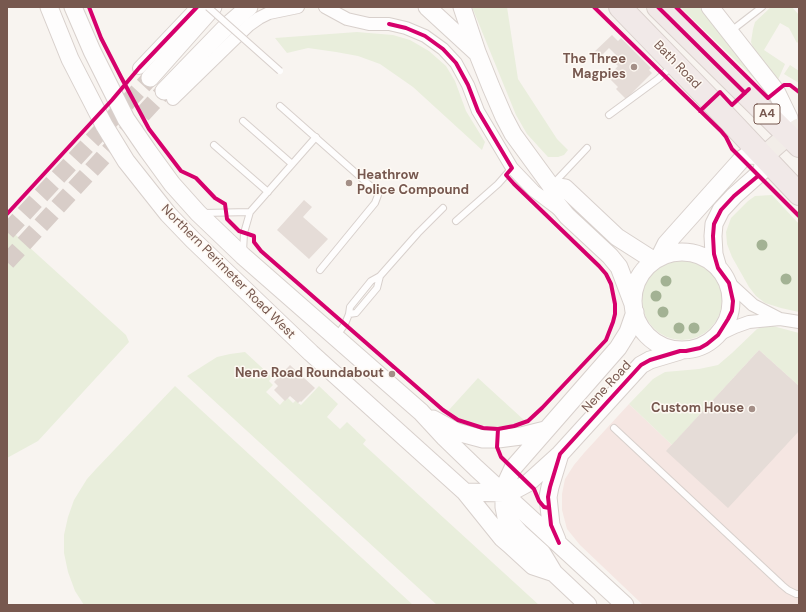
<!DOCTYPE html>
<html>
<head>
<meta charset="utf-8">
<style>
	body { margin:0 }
	#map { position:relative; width:806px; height:612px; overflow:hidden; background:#f8f4f0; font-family:"DM Sans",sans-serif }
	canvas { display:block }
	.frame { position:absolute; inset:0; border:8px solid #77584f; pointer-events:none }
</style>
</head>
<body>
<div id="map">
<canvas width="806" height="612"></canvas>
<div class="frame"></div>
</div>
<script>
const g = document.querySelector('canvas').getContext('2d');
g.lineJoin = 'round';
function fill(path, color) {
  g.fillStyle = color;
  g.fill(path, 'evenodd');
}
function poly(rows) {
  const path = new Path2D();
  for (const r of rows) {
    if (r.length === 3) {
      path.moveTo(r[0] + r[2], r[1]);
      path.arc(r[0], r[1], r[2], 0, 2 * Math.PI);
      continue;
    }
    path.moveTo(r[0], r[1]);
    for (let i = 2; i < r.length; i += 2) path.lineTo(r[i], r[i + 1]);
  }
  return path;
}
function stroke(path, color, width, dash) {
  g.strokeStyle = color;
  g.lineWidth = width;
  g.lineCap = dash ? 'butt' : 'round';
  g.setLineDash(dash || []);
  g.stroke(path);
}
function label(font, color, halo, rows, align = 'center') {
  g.font = font + ' "DM Sans",sans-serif';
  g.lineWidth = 3;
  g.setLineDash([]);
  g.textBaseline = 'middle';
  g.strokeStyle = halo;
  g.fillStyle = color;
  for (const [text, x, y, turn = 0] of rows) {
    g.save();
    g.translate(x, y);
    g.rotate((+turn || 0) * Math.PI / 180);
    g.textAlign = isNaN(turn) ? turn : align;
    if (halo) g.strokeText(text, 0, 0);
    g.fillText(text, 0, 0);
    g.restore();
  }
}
fill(poly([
	[759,350,799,386,799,605,643,605,580,545,567,529,562,510,562,494,565,479,574,465,584,453,629,404,672,445]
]), '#f5e6e2');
fill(poly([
	[472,7,507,7,518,79,557,139,568,150,564,155,558,157,548,157,527,134,516,115],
	[680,7,699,7,762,86],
	[771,7,792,7,799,15,799,41,797,43,789,28,780,23,764,50,785,64,777,82,754,50,751,42,753,29,755,22],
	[357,32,393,35,410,40,429,51,446,66,455,81,466,111,485,142,482,150,413,87,380,64,358,56,336,52,308,48,287,53,275,38],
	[790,65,799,71,799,83,784,74],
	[772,195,799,224,799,312,781,308,765,303,756,296,749,287,732,257,727,244,726,232,731,218,748,201,755,196],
	[7,227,126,335,129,342,38,441,7,458],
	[682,300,40],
	[769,325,799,333,799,386,759,350,672,445,629,404,653,379,658,376,665,372,699,369,718,365,732,353,757,329],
	[245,352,272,377,269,381,273,385,266,392,280,405,287,397,293,403,298,398,301,400,298,403,301,405,319,386,338,404,327,417,340,429,347,422,366,440,363,444,539,605,437,605,187,376,217,357,230,354],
	[478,378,524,420,507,426,494,427,481,425,459,418,448,411],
	[175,386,413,605,84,605,75,591,68,572,64,553,64,535,68,517,74,500,87,479,96,469]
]), '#e9eedc');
fill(poly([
	[612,35,618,41,621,38,651,68,649,70,652,73,626,99,616,89,618,87,608,77,618,66,613,61,617,56,609,48,597,60,592,54],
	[304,200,312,207,303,217,328,239,309,259,277,230],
	[759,350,799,386,799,431,728,508,666,451],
	[290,365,315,388,301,402,300,401,298,403,290,396,285,401,274,390,278,386,274,382]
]), '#e5dcd7');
stroke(poly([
	[7,232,150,78],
	[7,262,164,91]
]), '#d8cdc8', 17, [17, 8]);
const lane = poly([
	[731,31,762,7],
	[280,106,375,190,378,195,375,203,320,270],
	[609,115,658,79,672,66],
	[243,121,292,164],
	[214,145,268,192],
	[554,183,587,148],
	[203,213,250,212],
	[456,221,498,184,512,168],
	[243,252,244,233,250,212,316,137],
	[349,314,350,307,371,281,380,276,418,233,443,208],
	[336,337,345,324,349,314,356,313,377,288,380,276],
	[614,428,782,585,788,590,796,594,799,594]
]);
const street = poly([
	[325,7,347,19,369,24,389,24,406,28,425,36,443,49,456,63,468,85,478,111,512,168,534,191,558,209],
	[139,68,197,7],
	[173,99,249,25,259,18,269,13,298,7],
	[729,283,753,305,780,319],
	[718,335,735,327,749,322,780,319,799,322]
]);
const secondary = poly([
	[49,7,70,59,104,125,126,161,168,214,193,240,311,353,465,492,502,538,509,544,533,566,554,573,588,605],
	[73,7,92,51,126,119,148,151,172,184,198,213,243,256,421,412,445,438,476,468,625,605],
	[427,7,476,52],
	[462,7,477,52,491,87,504,117,513,134,551,186,554,200,567,216,610,256,619,267,633,304],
	[710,7,776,91,789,118,788,135],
	[150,78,213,7],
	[164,91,227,26,249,7],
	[551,186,565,188,617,237,653,260],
	[682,301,49],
	[660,256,666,244,674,235,742,159,748,155,764,156,762,171,734,196,721,210,714,224,713,236,714,254,718,268],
	[433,419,457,432,483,439,498,439,521,436,545,430],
	[465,492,504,493,515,490,528,483,560,454,641,365,650,360,680,351],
	[557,540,551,525,548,497,550,487,560,454],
	[554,573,542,553,520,533,506,517,504,507,504,493,507,481,513,468,618,348,628,332,635,312]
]);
const primary = poly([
	[764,156,788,135,799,128]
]);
const highway = poly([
	[620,7,711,101,799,194],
	[658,7,799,146]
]);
stroke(lane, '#d8d0cc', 8);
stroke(street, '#d8d0cc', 14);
stroke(secondary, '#d8d0cc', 19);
stroke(primary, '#d9d0cc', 21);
stroke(highway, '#d9d0cc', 24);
stroke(lane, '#fefdfd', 6);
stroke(street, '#fefdfd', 12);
stroke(secondary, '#fefdfd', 17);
stroke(primary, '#f2ede8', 19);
stroke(highway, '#f1e9e8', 22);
const laneBridge = poly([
	[208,7,280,71]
]);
stroke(laneBridge, '#d8d0cc', 8, []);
stroke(laneBridge, '#fefdfd', 6);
stroke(poly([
	[89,7,101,38,121,77,149,129,181,171,196,178,215,198,225,204,227,219,239,231,254,236,254,242,261,251,443,410,458,420,483,428,498,429,514,426,528,421,542,408,606,340,613,322,615,314,615,304,611,284,606,274,599,266,514,184,506,175,512,168,478,111,468,85,456,63,443,49,425,36,406,28,389,24],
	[594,7,721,131,726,137,732,149,799,216],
	[658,7,745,93],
	[676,7,768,98,784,85,790,85,799,92],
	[700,111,720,92,732,105,749,89],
	[7,214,112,100,139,68,197,7],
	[498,429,497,447,501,457,534,489,539,501,544,507,549,508],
	[559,543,551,525,548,497,550,487,560,454,641,365,650,360,680,351,686,351,700,348,707,344,718,335,728,319,732,311,733,301,729,283,718,268,714,254,713,236,714,224,721,210,734,196,758,176]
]), '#d6006c', 4);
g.fillStyle = '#a3b294';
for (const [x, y] of [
	[762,245],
	[786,279],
	[666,281],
	[656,296],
	[663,312],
	[679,328],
	[694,328]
]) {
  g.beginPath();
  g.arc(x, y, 5.5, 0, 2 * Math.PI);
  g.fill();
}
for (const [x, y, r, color] of [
	[634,67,4,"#a48f87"],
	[349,183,4,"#a48f87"],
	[392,374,4,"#a48f87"],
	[752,409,4,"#a48f87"]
]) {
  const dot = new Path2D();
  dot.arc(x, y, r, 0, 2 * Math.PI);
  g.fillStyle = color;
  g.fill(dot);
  stroke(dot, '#fef9f3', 1.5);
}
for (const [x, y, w] of [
	[767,114,26]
]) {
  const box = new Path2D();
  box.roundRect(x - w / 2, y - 10, w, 20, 3);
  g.fillStyle = '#fef9f3';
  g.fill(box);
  stroke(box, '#77584f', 1);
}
label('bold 12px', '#77584f', null, [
	["A4",767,114]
]);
label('bold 13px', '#77584f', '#fef9f3', [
	["The Three",626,60],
	["Magpies",626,75],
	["Heathrow",357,176,"left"],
	["Police Compound",357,191,"left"],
	["Nene Road Roundabout",384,374],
	["Custom House",744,409]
], 'right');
label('13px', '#77584f', '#fef9f3', [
	["Bath Road",677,65,46],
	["Northern Perimeter Road West",228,272,45],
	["Nene Road",607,387,-47]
]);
</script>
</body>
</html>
